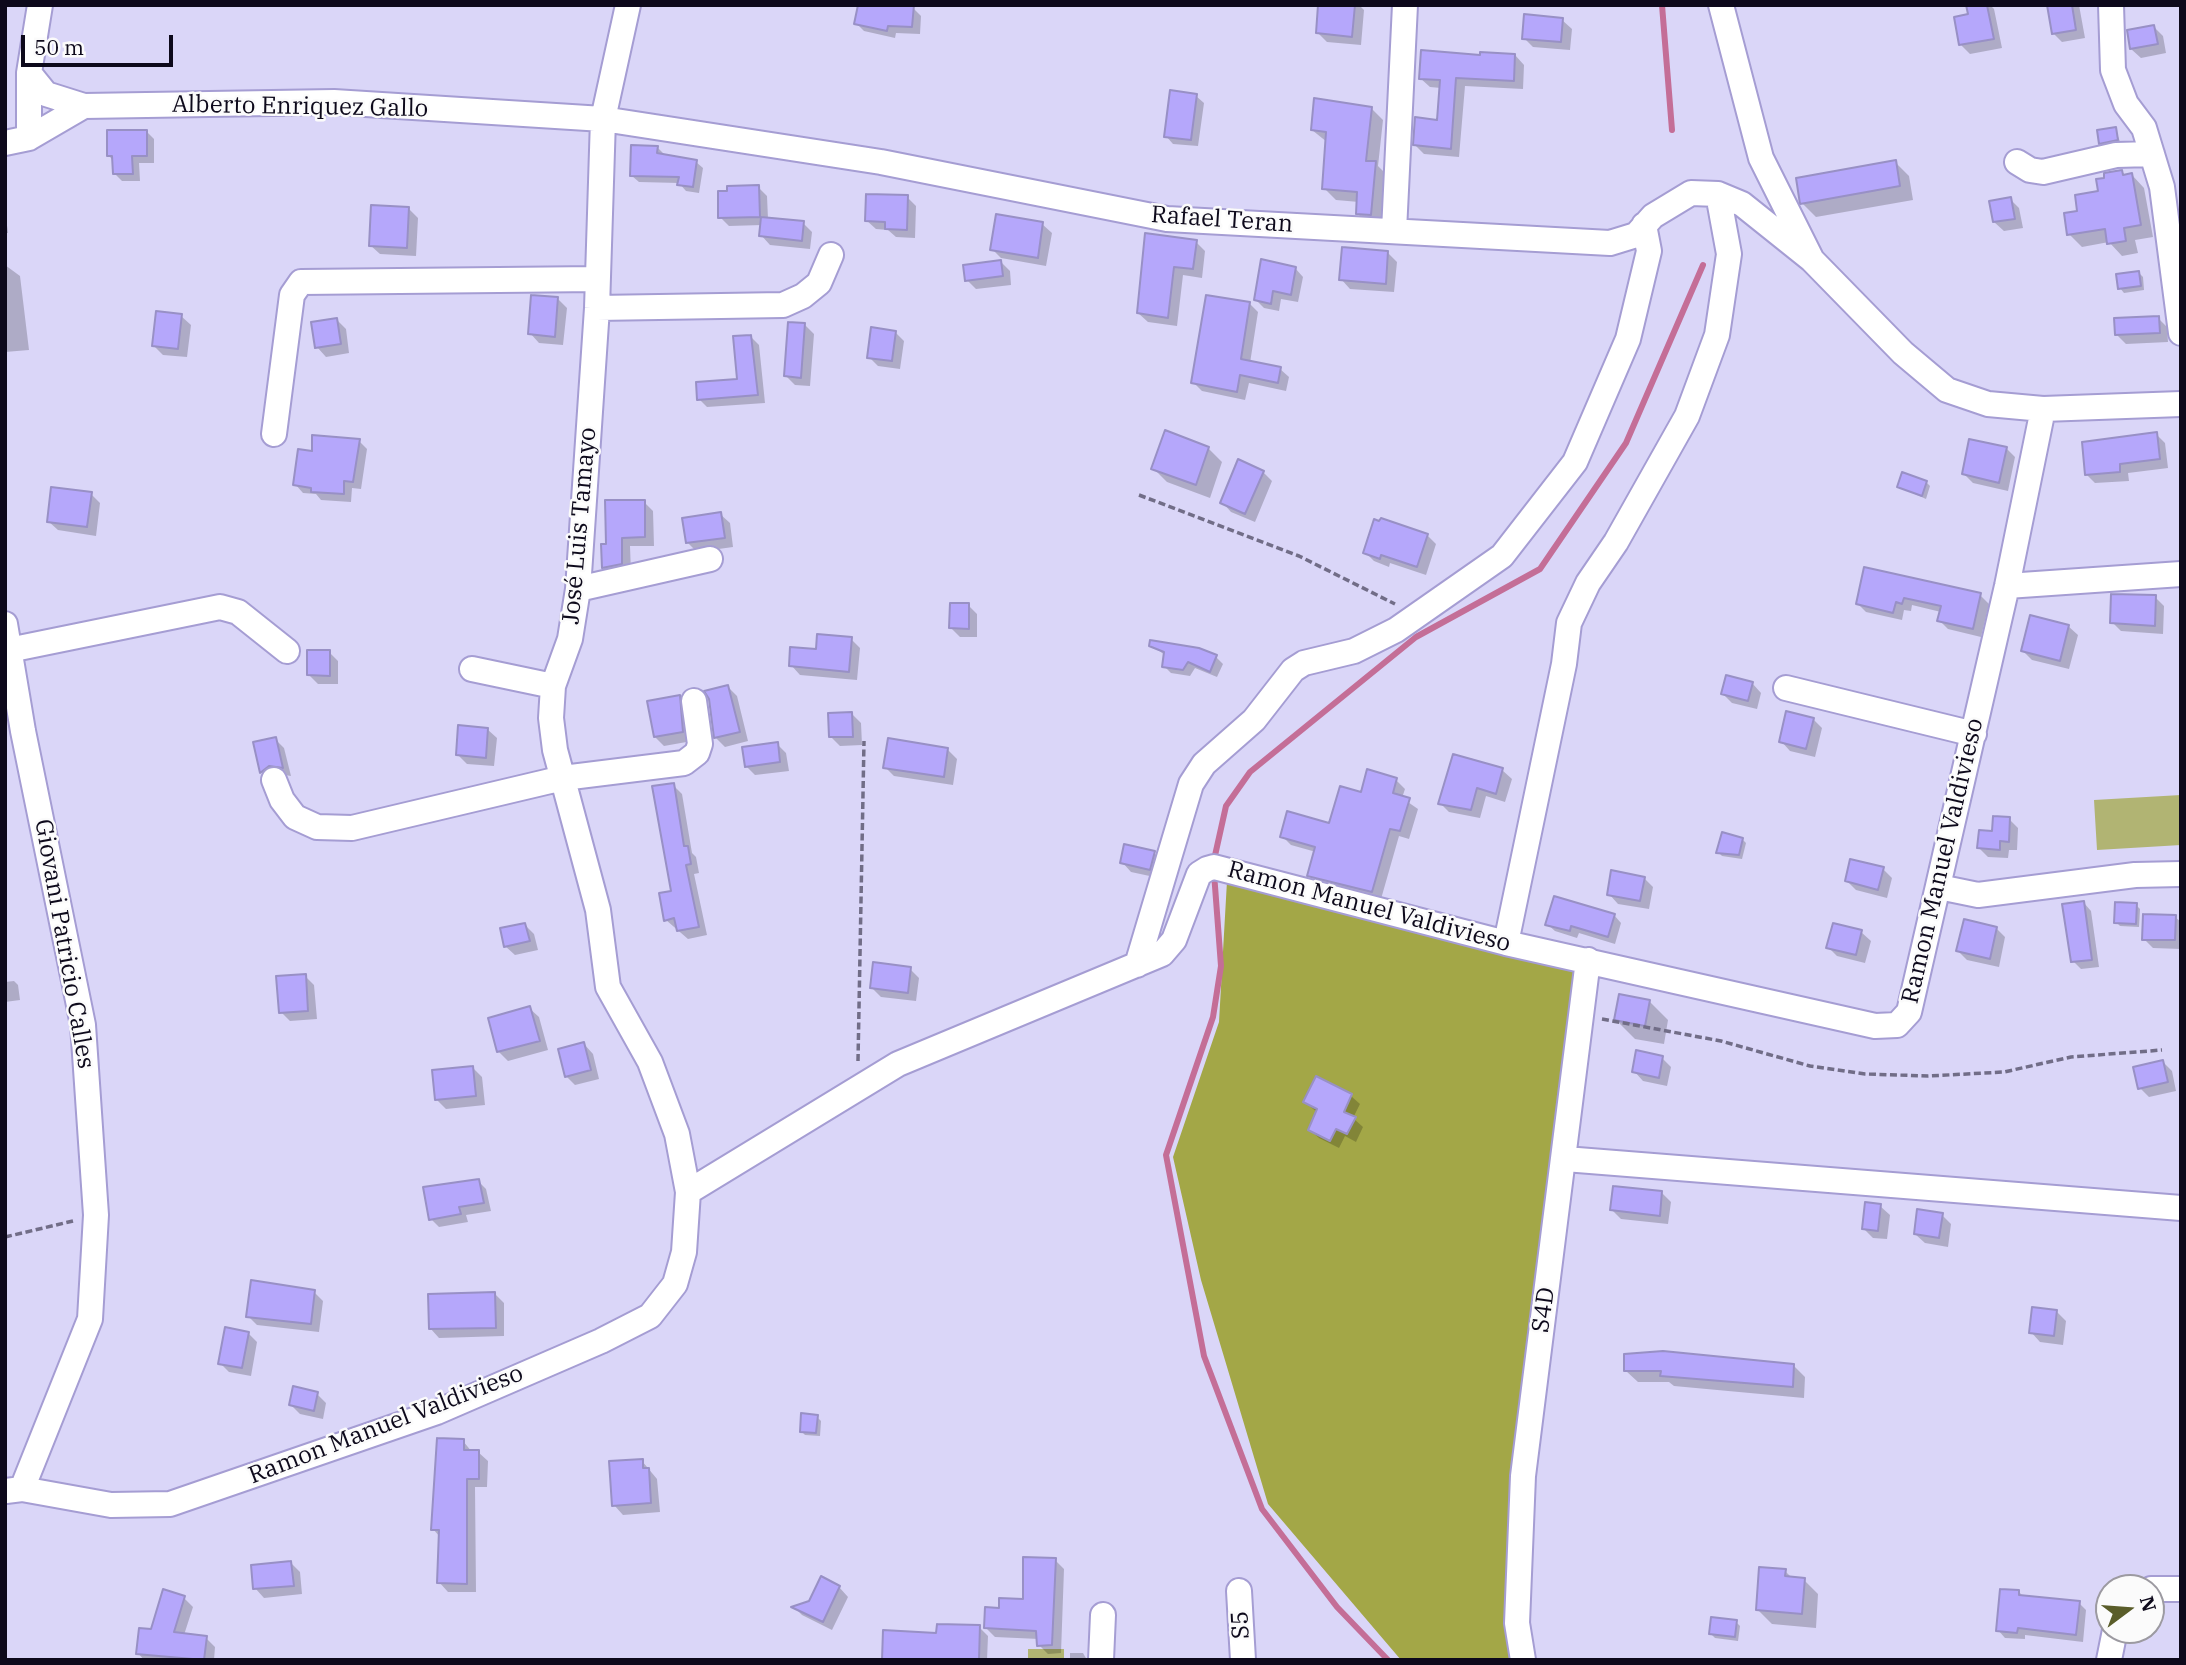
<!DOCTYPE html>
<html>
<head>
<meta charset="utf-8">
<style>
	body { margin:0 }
	#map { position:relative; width:2186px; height:1665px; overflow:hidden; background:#dad6f8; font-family:"IBM Plex Serif",serif }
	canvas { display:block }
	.frame { position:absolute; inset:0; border:7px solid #0d091b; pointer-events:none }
	.north { position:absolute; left:2095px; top:1574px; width:70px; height:70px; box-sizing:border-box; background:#fbfbfb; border:2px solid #9c9aa1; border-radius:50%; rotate:74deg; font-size:19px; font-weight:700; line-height:28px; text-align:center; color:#0d091b }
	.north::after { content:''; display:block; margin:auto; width:24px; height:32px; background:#5a5d2a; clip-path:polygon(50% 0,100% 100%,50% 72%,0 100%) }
	.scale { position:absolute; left:21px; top:35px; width:152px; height:32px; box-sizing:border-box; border:4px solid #0d091b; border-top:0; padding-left:9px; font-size:21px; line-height:24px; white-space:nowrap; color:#0d091b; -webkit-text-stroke:5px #fbfbfb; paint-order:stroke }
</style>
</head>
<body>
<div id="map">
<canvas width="2186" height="1665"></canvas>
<div class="frame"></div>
<div class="north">N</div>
<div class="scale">50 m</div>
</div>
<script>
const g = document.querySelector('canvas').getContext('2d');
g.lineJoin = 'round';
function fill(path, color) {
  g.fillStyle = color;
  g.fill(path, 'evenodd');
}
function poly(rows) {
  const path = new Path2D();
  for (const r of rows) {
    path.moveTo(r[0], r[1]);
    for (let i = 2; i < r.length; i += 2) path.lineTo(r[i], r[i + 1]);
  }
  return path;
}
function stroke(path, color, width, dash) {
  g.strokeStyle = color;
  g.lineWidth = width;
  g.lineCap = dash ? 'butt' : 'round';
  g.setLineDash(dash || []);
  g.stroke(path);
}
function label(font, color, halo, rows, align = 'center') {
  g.font = font + ' "IBM Plex Serif",serif';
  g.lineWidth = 5;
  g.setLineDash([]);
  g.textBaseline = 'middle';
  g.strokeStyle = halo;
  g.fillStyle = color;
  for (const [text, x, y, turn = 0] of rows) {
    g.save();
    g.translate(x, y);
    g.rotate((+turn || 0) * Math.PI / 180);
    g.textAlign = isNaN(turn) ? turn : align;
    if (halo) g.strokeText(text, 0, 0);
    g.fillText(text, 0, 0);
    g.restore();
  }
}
fill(poly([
	[2181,795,2181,845,2097,850,2094,800],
	[1028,1649,1064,1649,1064,1660,1028,1660]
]), '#b1b473');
fill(poly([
	[1227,881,1576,967,1520,1660,1401,1660,1268,1504,1201,1280,1173,1157,1219,1022]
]), '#a3a747');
fill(poly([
	[1320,5,1359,5,1364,10,1361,45,1327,42,1318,33],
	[1968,5,1990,5,1994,9,2002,48,1970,54,1961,45,1970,16],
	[2049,5,2079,5,2085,38,2062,42,2053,33],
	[913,8,921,16,920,34,896,33,895,38,864,31,856,23],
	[1562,20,1572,29,1570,50,1533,47,1524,38],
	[2154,27,2163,36,2166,53,2141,58,2131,49],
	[1515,55,1524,65,1523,89,1465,86,1459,157,1424,154,1415,145,1438,121,1441,88,1430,87,1420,78,1482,56],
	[1196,96,1204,103,1198,146,1173,144,1166,136],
	[1371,108,1383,120,1378,166,1387,175,1383,226,1370,226,1358,214,1359,202,1336,200,1324,188,1327,142,1312,130],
	[2115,129,2121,144,2105,147,2101,143],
	[146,131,154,139,154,163,139,163,140,181,122,181,114,173,114,161,109,156],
	[657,147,664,154,696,162,703,168,699,193,686,191,679,183,639,182,632,176],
	[1895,162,1909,176,1913,200,1816,217,1802,203],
	[2121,172,2126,176,2132,175,2144,188,2153,237,2135,240,2138,253,2122,256,2109,242,2082,247,2069,234,2079,212],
	[758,187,767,196,768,219,803,223,812,232,810,249,770,245,761,235,762,225,729,226,720,217],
	[907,197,916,206,915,238,896,237,888,230,876,229,866,220],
	[2010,199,2019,208,2023,228,2004,231,1994,222],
	[409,209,418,218,416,256,380,254,370,245],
	[5,210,8,233,5,233],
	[1042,224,1052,233,1046,266,1001,258,992,249],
	[1147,235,1196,242,1205,251,1202,278,1183,275,1177,326,1148,322,1138,313],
	[1388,253,1397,262,1394,292,1350,289,1341,279],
	[1001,262,1010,271,1011,285,976,289,967,280],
	[5,265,20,276,29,350,5,352],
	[1295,268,1303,277,1298,302,1281,299,1279,311,1264,308,1256,300],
	[2139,273,2143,277,2144,290,2124,293,2120,288],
	[558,299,567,308,563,345,539,343,530,333],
	[1249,303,1258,312,1250,363,1280,369,1289,377,1286,391,1249,383,1245,400,1202,391,1193,382],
	[181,316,191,325,187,357,163,355,154,346],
	[2158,318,2167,327,2168,342,2126,344,2117,335],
	[337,320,346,329,349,353,326,357,317,347],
	[805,325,814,334,810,386,795,385,786,376],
	[895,332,904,341,900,369,878,366,869,357],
	[751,337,759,345,765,403,707,407,699,399,738,381],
	[2156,434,2165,443,2168,468,2128,473,2129,481,2095,483,2086,474],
	[359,441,367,449,361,489,352,488,351,502,321,500,316,494,303,493,295,484,314,453],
	[1208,448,1222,462,1210,498,1167,482,1153,468],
	[2006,448,2015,457,2008,491,1973,483,1964,474],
	[1263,472,1272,481,1255,522,1231,512,1222,502],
	[1926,482,1930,486,1926,499,1899,487],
	[91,494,100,503,96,536,58,530,48,521],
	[644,502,653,511,654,546,630,546,631,573,613,577,603,568,608,546],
	[720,514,730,523,733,547,697,552,688,543],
	[1427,535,1436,544,1426,575,1390,563,1389,567,1374,561,1365,552],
	[1865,569,1980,595,1989,604,1981,637,1948,629,1939,620,1941,612,1912,605,1911,611,1904,610,1902,620,1866,612,1858,604],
	[2155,597,2164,606,2163,634,2121,631,2112,622],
	[968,605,977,614,977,637,960,637,951,628],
	[2068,626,2078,635,2069,669,2032,660,2023,651],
	[851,639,860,648,857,680,800,675,791,665],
	[1151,645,1216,657,1223,664,1217,677,1195,668,1190,676,1171,673,1164,666,1165,655],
	[329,652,338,661,338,684,318,684,309,675],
	[1752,683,1761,693,1757,709,1732,703,1723,694],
	[728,687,737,696,748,741,725,747,716,738],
	[680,697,689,706,692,741,664,746,655,737],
	[852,714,861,723,862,745,840,746,831,737],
	[1813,719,1822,728,1815,757,1790,751,1781,741],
	[487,729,497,738,494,766,467,764,458,755],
	[275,739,284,748,291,776,279,774,270,781,261,772,255,743],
	[777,744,786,753,789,771,755,775,746,766],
	[947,749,957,759,953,785,894,776,885,767],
	[1502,770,1512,779,1505,802,1486,796,1480,818,1449,812,1440,803],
	[1396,780,1405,789,1402,798,1418,809,1409,839,1399,836,1381,899,1318,884,1309,875,1316,852,1291,845,1282,836,1331,825,1362,794],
	[673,785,682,794,692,853,696,857,699,873,694,874,707,935,688,939,666,920,673,892],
	[2009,819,2018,828,2017,850,2009,850,2008,858,1988,857,1979,848],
	[1742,839,1746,843,1742,859,1722,856,1718,852],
	[1125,847,1154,853,1164,862,1159,878,1131,872,1122,862],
	[1883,869,1892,878,1887,898,1856,890,1847,881],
	[1644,878,1653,887,1649,909,1618,904,1609,894],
	[2084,903,2091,911,2099,967,2081,969,2073,961],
	[2136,905,2140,909,2139,927,2120,926,2116,922],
	[1614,915,1621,923,1615,944,1579,933,1577,938,1555,931,1547,924],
	[2175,917,2181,922,2181,949,2153,948,2144,939],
	[524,924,534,934,538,950,515,955,505,946],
	[1996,928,2005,937,1999,967,1967,960,1958,951],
	[1861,932,1871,941,1865,963,1837,956,1828,947],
	[910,969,919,978,916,1001,881,997,872,988],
	[305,976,314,985,317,1019,290,1021,281,1012],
	[14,981,18,985,20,1000,5,1002,5,982],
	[1649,1001,1668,1020,1664,1044,1635,1039,1616,1020],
	[529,1008,539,1017,548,1050,508,1061,499,1052,490,1019],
	[584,1044,593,1054,599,1079,575,1085,566,1076],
	[1662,1058,1671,1067,1667,1086,1643,1081,1634,1071],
	[2163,1062,2172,1071,2176,1091,2149,1097,2140,1088],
	[473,1068,482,1077,485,1105,446,1109,437,1100],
	[1316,1079,1351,1096,1360,1104,1353,1118,1363,1127,1356,1142,1345,1136,1339,1148,1319,1138,1310,1130,1318,1113,1305,1102],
	[478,1181,486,1189,491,1211,466,1215,468,1222,439,1227,431,1219,425,1188],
	[1662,1193,1671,1202,1668,1224,1621,1219,1612,1210],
	[1880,1206,1890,1215,1887,1239,1873,1238,1864,1229],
	[1942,1215,1951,1224,1948,1247,1925,1243,1915,1234],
	[314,1292,323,1301,319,1332,257,1325,248,1316],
	[495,1294,504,1303,504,1336,439,1338,430,1328],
	[2057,1312,2066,1321,2063,1345,2040,1342,2031,1332],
	[248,1333,257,1342,251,1376,229,1372,220,1363],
	[1794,1366,1805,1377,1804,1398,1674,1386,1669,1382,1638,1382,1626,1371],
	[317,1394,326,1403,323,1419,300,1414,291,1405],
	[817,1417,821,1421,820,1436,805,1435,801,1431],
	[463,1441,472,1452,478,1452,488,1461,487,1487,475,1487,476,1592,448,1592,439,1582,440,1537,433,1529],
	[642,1461,657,1479,660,1512,623,1515,614,1505],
	[1055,1560,1064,1569,1061,1653,1048,1654,1039,1645,1039,1639,995,1637,986,1628,1000,1610,1025,1601],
	[291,1563,300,1572,302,1594,264,1598,255,1588],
	[1785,1571,1793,1579,1804,1580,1818,1594,1816,1628,1772,1624,1758,1610],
	[839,1587,848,1597,832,1630,802,1615,794,1607],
	[2018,1591,2024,1597,2079,1603,2086,1610,2083,1642,2025,1635,2025,1639,2005,1638,1998,1630],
	[184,1598,193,1607,184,1635,206,1638,215,1647,214,1660,144,1660,138,1653],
	[1736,1622,1740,1626,1738,1641,1715,1638,1711,1634],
	[979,1627,988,1636,987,1660,884,1660,938,1635],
	[1070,1653,1083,1653,1087,1660,1070,1660]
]), '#0003');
stroke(poly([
	[1662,5,1672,130],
	[1214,860,1226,806,1250,772,1416,637,1540,569,1626,443,1703,265],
	[1214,873,1221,966,1213,1017,1166,1155,1204,1356,1262,1509,1337,1607,1388,1660]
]), '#c46e97', 6);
const building = poly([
	[858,5,914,5,912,27,888,26,887,31,854,24,858,5],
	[1318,5,1355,5,1352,37,1316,33,1318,5],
	[1966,5,1987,5,1994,39,1959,45,1954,17,1968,14,1966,5],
	[2047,5,2072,5,2076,30,2052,34,2047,5],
	[1524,14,1563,18,1561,42,1522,39,1524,14],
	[2154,25,2158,44,2130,49,2127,30,2154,25],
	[1421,50,1480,55,1480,52,1515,54,1514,81,1456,78,1451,149,1413,145,1415,117,1437,120,1440,80,1419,79,1421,50],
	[1170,90,1197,94,1191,140,1164,137,1170,90],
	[1314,98,1372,107,1366,161,1376,161,1371,215,1356,214,1357,192,1322,189,1326,132,1311,130,1314,98],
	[2116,127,2118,140,2099,144,2097,130,2116,127],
	[107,130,147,130,147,156,132,156,133,174,113,174,112,156,107,156,107,130],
	[631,145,658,146,657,153,697,160,693,187,677,185,679,177,630,176,631,145],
	[1896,160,1900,186,1800,204,1796,178,1896,160],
	[2122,170,2123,175,2132,173,2141,225,2124,228,2126,241,2107,244,2105,229,2067,235,2064,213,2077,211,2075,195,2098,191,2096,179,2104,178,2104,173,2122,170],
	[759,185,760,217,718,218,718,191,727,191,727,186,759,185],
	[866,194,908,195,907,230,885,229,885,222,865,221,866,194],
	[2011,197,2015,219,1993,222,1989,201,2011,197],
	[371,205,409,207,407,248,369,246,371,205],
	[996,214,1043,222,1038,258,990,250,996,214],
	[761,217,804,221,802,241,759,236,761,217],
	[1145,233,1197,240,1193,269,1174,267,1168,318,1137,313,1145,233],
	[1342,247,1388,251,1386,284,1339,280,1342,247],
	[1261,259,1296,267,1291,295,1273,291,1271,304,1254,300,1261,259],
	[1001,260,1003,276,965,281,963,265,1001,260],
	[2139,271,2141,286,2118,289,2116,274,2139,271],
	[531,295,558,297,555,337,528,334,531,295],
	[1206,295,1250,302,1241,359,1281,367,1278,383,1240,375,1237,392,1191,383,1206,295],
	[156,311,182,314,178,349,152,346,156,311],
	[2159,316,2160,333,2115,335,2114,318,2159,316],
	[337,318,341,344,315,348,311,322,337,318],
	[788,322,805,323,801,378,784,376,788,322],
	[871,327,896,331,892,361,867,358,871,327],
	[751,335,758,395,697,400,696,382,737,379,733,336,751,335],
	[1165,430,1209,447,1196,485,1151,469,1165,430],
	[2157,432,2160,459,2120,464,2120,472,2085,475,2082,442,2157,432],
	[312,435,360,439,353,482,344,481,344,494,311,492,311,488,293,485,298,449,312,451,312,435],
	[1969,439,2007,447,1999,483,1962,474,1969,439],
	[1238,459,1264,471,1245,514,1220,503,1238,459],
	[1902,472,1927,481,1922,496,1897,487,1902,472],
	[51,487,92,492,87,527,47,522,51,487],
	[605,500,645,500,645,537,622,538,622,564,602,568,601,544,606,544,605,500],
	[721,512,725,538,686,543,682,518,721,512],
	[1381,518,1428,534,1417,567,1381,555,1380,559,1363,553,1374,519,1379,521,1381,518],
	[1864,567,1981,593,1973,629,1937,621,1941,606,1904,598,1902,604,1896,602,1893,613,1856,604,1864,567],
	[2111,594,2156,595,2155,626,2110,623,2111,594],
	[950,603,969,603,969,629,949,628,950,603],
	[2030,615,2069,625,2060,661,2021,651,2030,615],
	[817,634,852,637,849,672,789,666,790,647,816,649,817,634],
	[1150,640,1199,648,1217,655,1210,672,1188,662,1183,670,1162,667,1164,652,1149,646,1150,640],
	[307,650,330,650,330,676,307,675,307,650],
	[1726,675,1753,682,1748,701,1721,694,1726,675],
	[728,685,740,732,714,738,709,699,704,691,728,685],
	[680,695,683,732,654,737,647,701,680,695],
	[1786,711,1814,718,1806,749,1779,742,1786,711],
	[852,712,853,737,829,737,828,713,852,712],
	[458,725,488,728,486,758,456,755,458,725],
	[276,737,283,768,269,766,260,773,253,742,276,737],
	[888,738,948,748,944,777,883,768,888,738],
	[778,742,780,762,745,767,742,747,778,742],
	[1453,754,1503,768,1496,794,1477,788,1471,810,1438,804,1453,754],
	[1367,769,1397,778,1393,793,1410,798,1400,831,1390,829,1372,892,1307,876,1315,847,1280,837,1287,811,1329,823,1340,786,1361,792,1367,769],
	[674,783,684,846,688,846,691,864,686,865,699,927,677,931,674,918,664,921,659,893,671,891,652,786,674,783],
	[1993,816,2010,817,2009,842,2000,841,2000,850,1977,848,1979,830,1992,831,1993,816],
	[1722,832,1743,838,1739,855,1716,853,1722,832],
	[1124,844,1155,851,1150,870,1120,863,1124,844],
	[1850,859,1884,867,1878,890,1845,881,1850,859],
	[1611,870,1645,877,1640,901,1607,895,1611,870],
	[1554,896,1615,914,1608,937,1571,926,1570,931,1545,925,1554,896],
	[2084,901,2092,960,2071,962,2062,904,2084,901],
	[2115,902,2137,903,2136,924,2114,923,2115,902],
	[2143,914,2176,915,2175,940,2142,940,2143,914],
	[1964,919,1997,927,1990,959,1956,951,1964,919],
	[525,923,530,941,504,947,500,928,525,923],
	[1833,923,1862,930,1856,955,1826,948,1833,923],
	[873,962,911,967,908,993,870,988,873,962],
	[306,974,308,1011,279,1013,276,976,306,974],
	[1619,994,1650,1000,1645,1026,1614,1020,1619,994],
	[530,1006,540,1041,497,1052,488,1018,530,1006],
	[584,1042,591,1070,565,1077,558,1049,584,1042],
	[1636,1050,1663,1056,1659,1078,1632,1072,1636,1050],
	[2163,1060,2168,1082,2138,1089,2133,1067,2163,1060],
	[473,1066,476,1096,435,1100,432,1070,473,1066],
	[1316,1076,1352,1094,1344,1112,1356,1117,1347,1134,1336,1129,1330,1141,1308,1130,1317,1109,1303,1102,1316,1076],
	[479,1179,484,1203,459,1207,461,1214,429,1220,423,1187,479,1179],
	[1613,1186,1662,1191,1660,1216,1610,1210,1613,1186],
	[1865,1202,1881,1204,1878,1231,1862,1229,1865,1202],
	[1917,1209,1943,1213,1939,1238,1914,1234,1917,1209],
	[251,1280,315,1290,311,1324,246,1317,251,1280],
	[495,1292,496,1328,429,1329,428,1294,495,1292],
	[2032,1307,2057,1310,2054,1336,2029,1333,2032,1307],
	[225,1327,249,1332,242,1368,218,1364,225,1327],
	[1663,1351,1794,1364,1793,1387,1660,1376,1661,1371,1624,1371,1624,1354,1663,1351],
	[293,1386,318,1392,314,1411,289,1405,293,1386],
	[801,1413,818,1415,816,1433,800,1432,801,1413],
	[437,1438,464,1439,464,1450,479,1450,479,1479,467,1479,467,1584,437,1583,439,1530,431,1530,437,1438],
	[643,1459,643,1468,649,1468,651,1503,612,1506,609,1461,643,1459],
	[1023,1557,1056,1558,1052,1645,1037,1646,1036,1631,984,1628,985,1607,999,1608,999,1598,1023,1599,1023,1557],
	[291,1561,294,1586,253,1589,251,1565,291,1561],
	[1759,1567,1786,1569,1785,1576,1805,1578,1802,1614,1756,1610,1759,1567],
	[821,1576,840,1586,823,1622,791,1607,809,1601,821,1576],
	[163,1589,185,1596,174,1632,207,1636,204,1660,136,1654,139,1628,151,1629,163,1589],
	[2000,1589,2019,1590,2019,1595,2080,1601,2076,1635,2018,1628,2017,1633,1996,1631,2000,1589],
	[1711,1617,1737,1620,1735,1637,1709,1634,1711,1617],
	[937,1624,980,1625,979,1660,882,1660,883,1630,936,1633,937,1624]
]);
fill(building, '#b5a7fb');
stroke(building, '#9890c5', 2);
const minor = poly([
	[40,5,29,73,46,94,84,106],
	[628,5,603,119,597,308,578,589,570,639,553,686,551,718,555,750,598,910,608,987,650,1062,677,1134,688,1192],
	[1721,5,1761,158,1812,260,1903,353,1947,390,1988,404,2043,409,2181,404],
	[2111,5,2113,70,2126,104,2144,128,2162,187,2181,333],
	[29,73,29,138],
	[5,143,29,138,84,106,334,102,603,119,881,162,1167,219,1610,243,1636,235,1653,216,1691,193,1718,194,1742,204,1812,260],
	[2017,162,2030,170,2043,172,2116,155,2152,154],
	[1394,231,1405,5],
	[597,308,783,305,803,296,819,283,831,255],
	[274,434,292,295,301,282,597,279],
	[2007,586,2181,574],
	[578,589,710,559],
	[5,624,23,731,83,1025,96,1215,90,1319,22,1489,6,1491],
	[9,650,220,607,238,612,287,651],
	[472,669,553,686],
	[1786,688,1974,734],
	[274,780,282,800,295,817,317,827,352,828,563,778,684,763,697,753,700,744,694,701],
	[1939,887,1978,895,2135,875,2181,874],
	[1506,943,1564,664,1569,623,1588,583,1616,542,1687,416,1717,335,1729,254,1718,194],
	[1137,965,1191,784,1204,764,1254,720,1293,670,1304,663,1354,651,1396,630,1502,556,1575,462,1628,339,1649,251,1644,225],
	[1565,1159,2181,1208],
	[22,1489,111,1505,170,1504,437,1412,601,1341,650,1316,675,1284,684,1252,688,1192,898,1064,1162,954,1174,940,1199,874,1207,869,1214,867,1506,943,1875,1026,1897,1025,1909,1012,2007,586,2043,409],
	[2151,1589,2181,1589],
	[1239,1591,1243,1660],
	[1101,1660,1103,1615],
	[1523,1660,1517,1623,1523,1476,1588,960],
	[2109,1660,2115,1630]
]);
stroke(minor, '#a59dd3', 28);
stroke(poly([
	[1139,495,1299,556,1395,604],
	[1602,1019,1721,1041,1810,1066,1865,1074,1928,1076,2004,1072,2071,1057,2162,1050],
	[858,1061,864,741],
	[5,1237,73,1221]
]), '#716d87', 3.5, [7, 3.5]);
stroke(minor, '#fff', 24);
label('24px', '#0d091b', '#fbfbfb', [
	["Alberto Enriquez Gallo",300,107,1],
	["Rafael Teran",1222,220,4],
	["José Luis Tamayo",580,526,-85],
	["Ramon Manuel Valdivieso",1943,861,-77],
	["Ramon Manuel Valdivieso",1369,907,15],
	["Giovani Patricio Calles",64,944,80],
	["S4D",1544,1310,-82],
	["Ramon Manuel Valdivieso",386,1425,-21],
	["S5",1241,1625,-93]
]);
</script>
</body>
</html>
